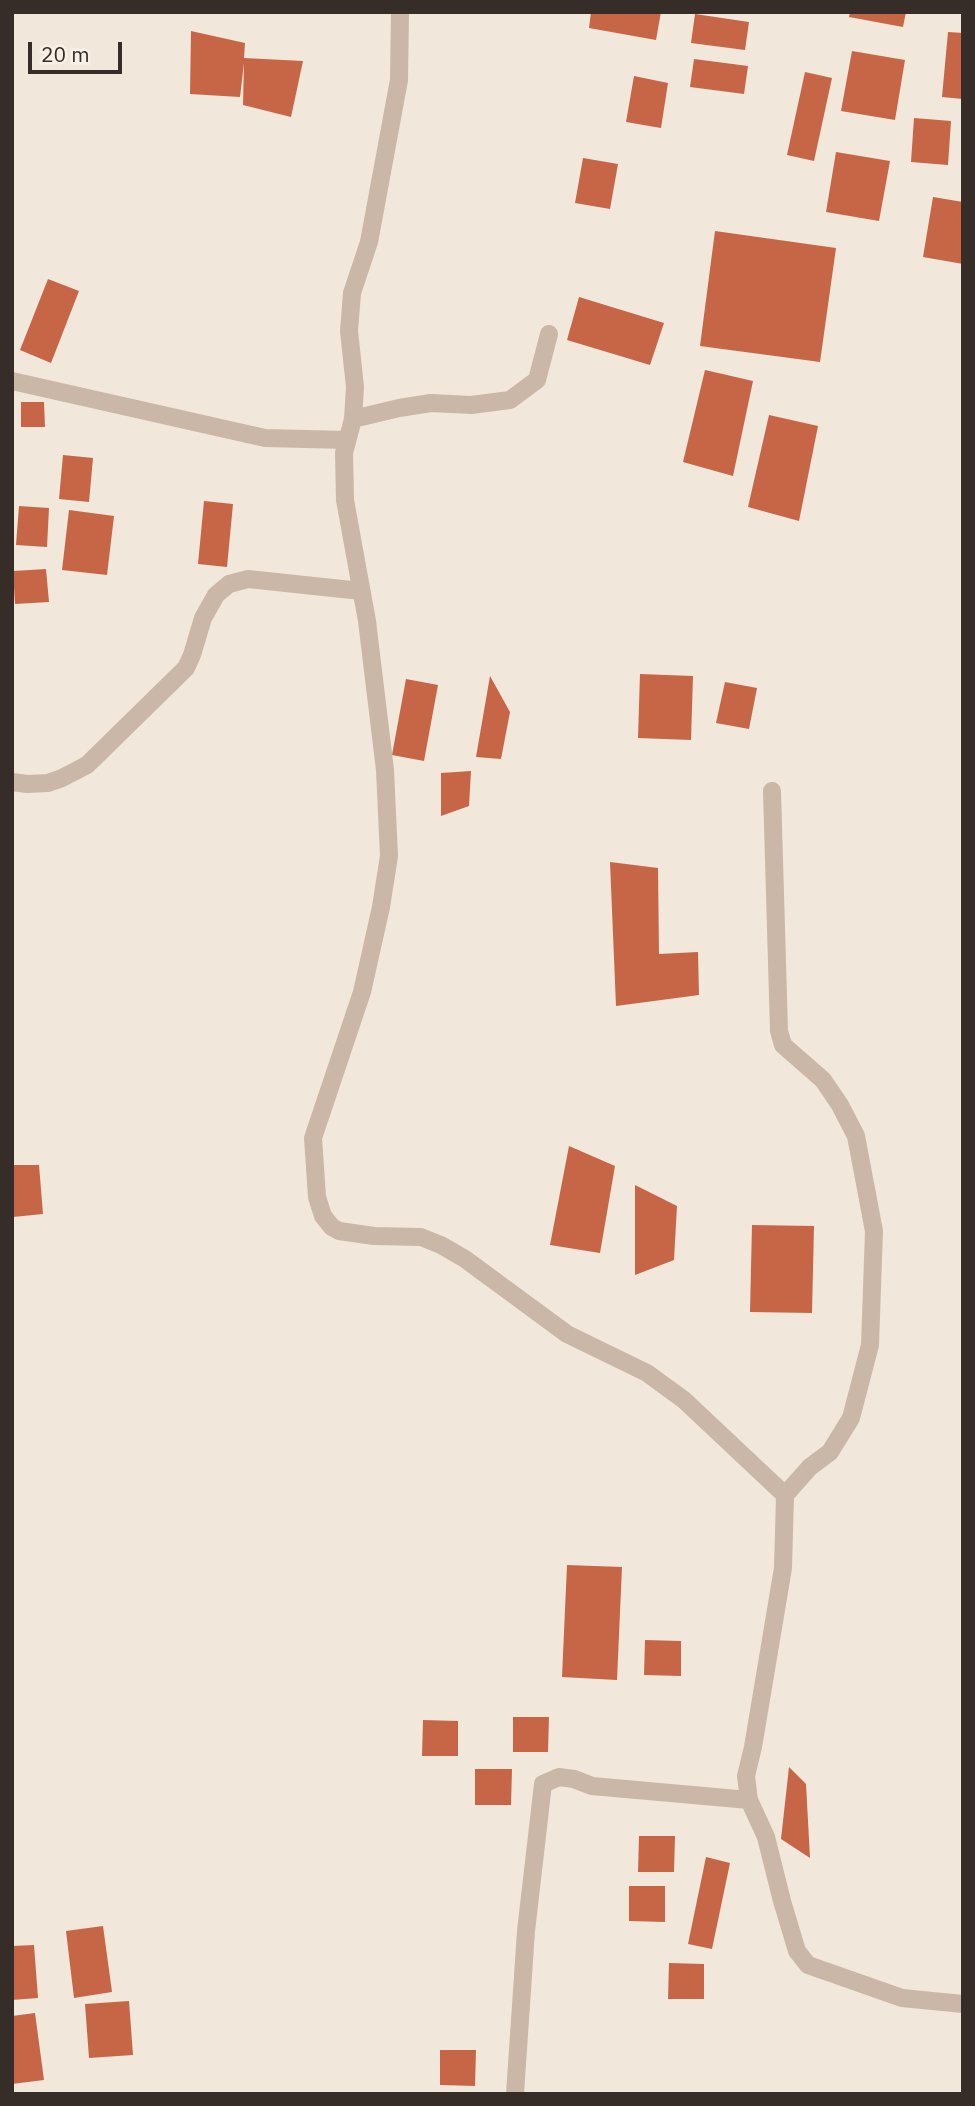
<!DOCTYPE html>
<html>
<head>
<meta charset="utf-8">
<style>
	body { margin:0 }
	#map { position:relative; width:975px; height:2106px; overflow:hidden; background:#f2e7db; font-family:"IBM Plex Sans",sans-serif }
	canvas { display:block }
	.frame { position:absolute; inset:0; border:14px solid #362d28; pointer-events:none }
	.scale { position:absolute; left:28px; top:42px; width:94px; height:32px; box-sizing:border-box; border:4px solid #362d28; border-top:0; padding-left:9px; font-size:21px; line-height:24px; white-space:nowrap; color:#362d28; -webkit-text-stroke:5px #f9f1e8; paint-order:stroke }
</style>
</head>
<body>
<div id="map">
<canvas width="975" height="2106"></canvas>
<div class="frame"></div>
<div class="scale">20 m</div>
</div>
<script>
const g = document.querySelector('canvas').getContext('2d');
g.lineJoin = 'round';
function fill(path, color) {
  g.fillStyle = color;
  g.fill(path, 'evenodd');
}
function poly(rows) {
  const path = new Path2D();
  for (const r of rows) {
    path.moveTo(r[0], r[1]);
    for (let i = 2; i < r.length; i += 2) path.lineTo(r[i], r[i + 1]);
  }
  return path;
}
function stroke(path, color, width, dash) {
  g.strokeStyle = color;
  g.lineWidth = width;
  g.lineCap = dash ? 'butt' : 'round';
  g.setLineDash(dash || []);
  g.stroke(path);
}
fill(poly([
	[591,12,661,12,656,40,589,28],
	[850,12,906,12,903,27,849,17],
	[695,14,749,22,745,50,691,43],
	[191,31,245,43,244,58,303,61,291,117,243,105,244,63,240,97,190,94],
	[948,32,963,33,963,99,942,97],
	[852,51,905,60,895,120,841,111],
	[694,59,748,66,744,94,690,87],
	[805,72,832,78,814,161,787,155],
	[634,76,668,83,661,128,626,122],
	[914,118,951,121,948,165,911,162],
	[836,152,890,161,879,221,826,212],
	[583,158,618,164,610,209,575,203],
	[933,197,963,202,963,264,923,257],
	[715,231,836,248,820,362,700,346],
	[48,279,79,291,51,363,20,350],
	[579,297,664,323,650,365,567,340],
	[705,370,753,381,733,476,683,462],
	[21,402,44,402,45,427,21,427],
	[769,415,818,426,799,521,748,507],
	[63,455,93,458,89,502,59,499],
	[204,501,233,504,227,567,198,564],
	[19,506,49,508,47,547,16,545],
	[69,510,114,516,107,575,62,570],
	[46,569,49,602,15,604,13,571],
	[640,674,693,676,691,740,638,738],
	[490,676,510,712,501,759,476,757],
	[406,679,438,685,424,761,392,755],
	[725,682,757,688,749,729,716,723],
	[471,771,469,806,441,816,441,773],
	[610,862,658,868,659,954,698,952,699,995,616,1006],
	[569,1146,615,1166,600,1253,550,1245],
	[12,1165,39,1165,43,1214,13,1217],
	[635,1185,677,1206,674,1260,635,1275],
	[752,1225,814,1226,812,1313,750,1312],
	[567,1565,622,1567,617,1680,562,1677],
	[645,1640,681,1641,681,1676,644,1675],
	[513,1717,549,1717,548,1752,513,1752],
	[423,1720,458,1721,458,1756,422,1756],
	[789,1767,806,1784,810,1858,781,1839],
	[475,1769,512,1769,511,1805,475,1805],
	[639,1836,675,1836,674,1872,638,1872],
	[706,1857,730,1863,712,1949,688,1944],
	[629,1886,665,1886,665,1922,629,1921],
	[103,1926,112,1992,74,1998,66,1931],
	[34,1945,38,1998,12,2000,12,1946],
	[669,1963,704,1964,704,1999,668,1999],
	[129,2001,133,2055,89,2058,85,2004],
	[35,2013,44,2080,12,2084,12,2016],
	[440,2050,476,2050,475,2086,440,2085]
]), '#c66646');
stroke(poly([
	[400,12,399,80,369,242,352,293,349,331,355,387,353,419,344,453,345,500,367,621,385,770,389,856,381,907,362,992,313,1138,317,1197,323,1216,332,1227,339,1231,374,1236,421,1237,441,1245,465,1259,567,1334,647,1373,684,1400,785,1495,783,1568,753,1747,746,1776,749,1800,766,1837,782,1901,797,1951,808,1965,902,1998,963,2004],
	[12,381,265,438,347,440],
	[353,419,399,408,431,403,471,405,510,400,537,380,549,334],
	[12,782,27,784,48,783,62,778,87,765,186,668,192,655,203,618,216,595,229,584,248,579,361,591],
	[772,791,779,1031,783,1045,823,1080,840,1105,856,1136,874,1231,870,1345,851,1418,830,1452,810,1467,785,1495],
	[515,2094,526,1931,543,1784,559,1777,574,1779,592,1786,749,1800]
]), '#cab7a7', 18);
</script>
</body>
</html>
